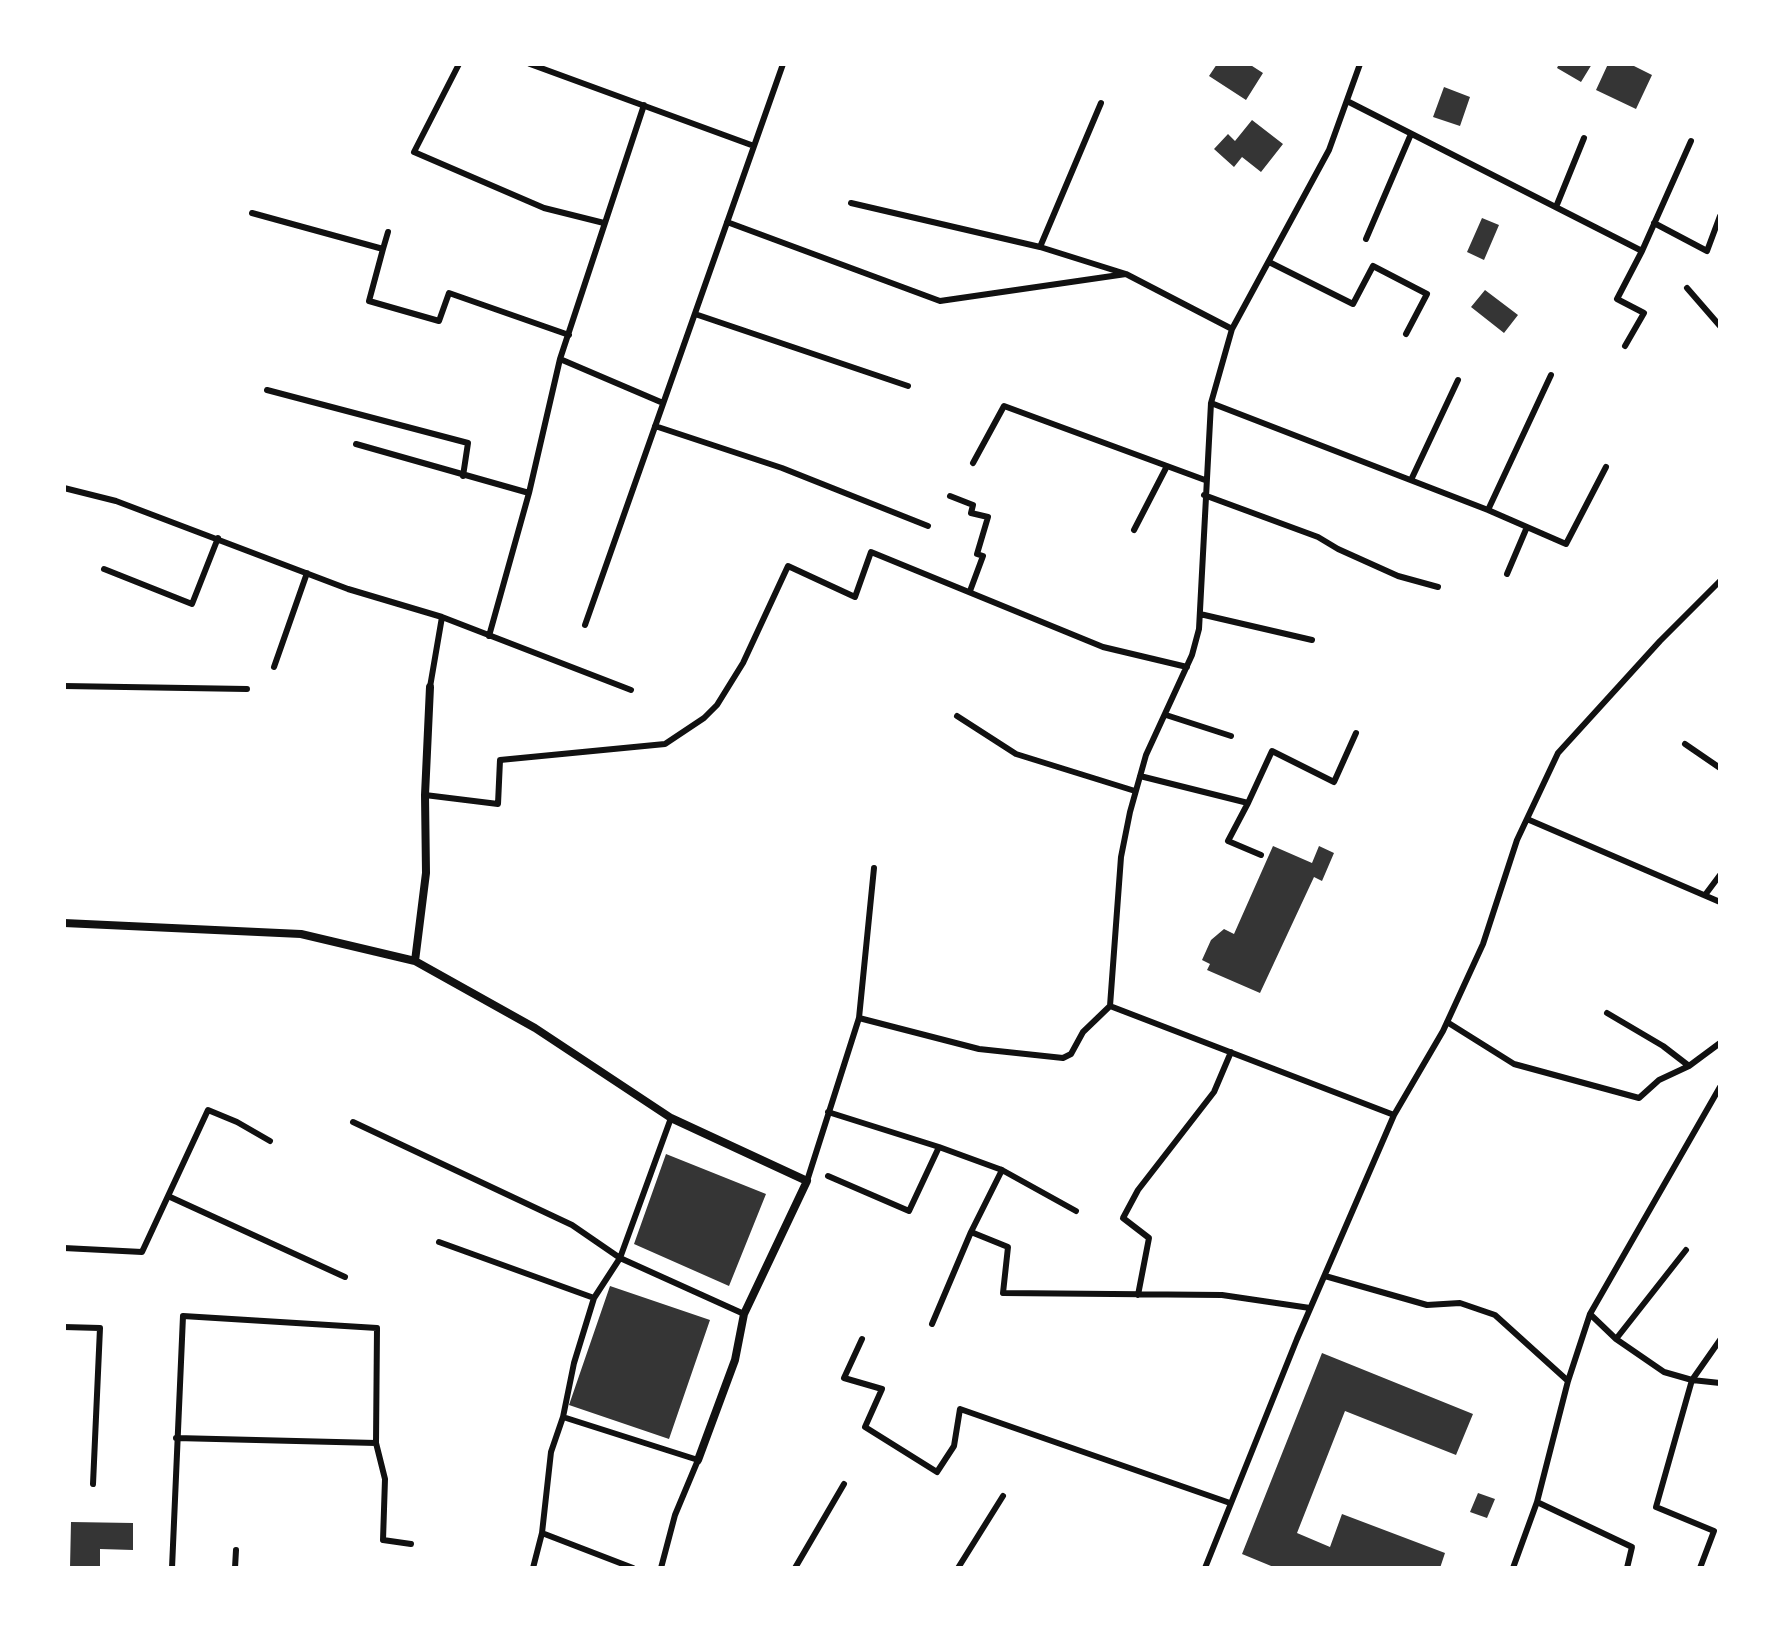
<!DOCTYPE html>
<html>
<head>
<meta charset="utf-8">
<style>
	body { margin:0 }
	#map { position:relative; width:1784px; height:1632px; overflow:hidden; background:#fff; font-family:"Exo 2",sans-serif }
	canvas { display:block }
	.frame { position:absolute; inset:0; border:66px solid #fff; pointer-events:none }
</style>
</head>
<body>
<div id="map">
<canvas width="1784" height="1632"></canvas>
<div class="frame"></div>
</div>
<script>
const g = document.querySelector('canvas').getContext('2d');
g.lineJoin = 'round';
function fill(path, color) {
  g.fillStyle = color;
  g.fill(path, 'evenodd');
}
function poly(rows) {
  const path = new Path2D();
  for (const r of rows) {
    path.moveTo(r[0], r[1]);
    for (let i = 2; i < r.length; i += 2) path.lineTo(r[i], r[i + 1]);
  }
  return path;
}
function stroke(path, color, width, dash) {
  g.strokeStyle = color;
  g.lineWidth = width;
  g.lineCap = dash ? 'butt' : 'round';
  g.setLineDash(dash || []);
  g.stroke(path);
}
fill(poly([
	[1217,64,1249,64,1263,73,1246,100,1209,76],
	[1559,64,1592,64,1581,82,1557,68],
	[1608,64,1630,64,1652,75,1636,109,1596,90],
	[1444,87,1470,97,1460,126,1433,117],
	[1252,120,1283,144,1261,172,1242,157,1234,167,1214,149,1228,134,1235,141],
	[1482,218,1499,225,1484,260,1467,252],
	[1485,290,1518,315,1504,333,1471,307],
	[1273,846,1312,863,1319,846,1334,853,1322,881,1314,877,1260,993,1207,970,1210,964,1202,960,1211,940,1224,929,1234,934],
	[666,1154,766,1194,729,1286,634,1244],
	[610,1286,710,1320,669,1439,569,1405],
	[1322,1353,1473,1414,1456,1455,1345,1411,1297,1533,1330,1547,1342,1514,1445,1553,1440,1568,1276,1568,1242,1554],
	[1478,1493,1495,1499,1487,1518,1470,1512],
	[71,1522,133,1523,133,1550,100,1549,100,1568,70,1568]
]), '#353535');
stroke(poly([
	[459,64,414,152,544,208,604,223],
	[530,64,754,146],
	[1347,101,1642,251,1691,141],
	[851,203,1040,247,1126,274,1232,329],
	[1556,207,1584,138],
	[252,213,383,249,388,232],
	[727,222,940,301,1126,274],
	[1654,223,1707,251,1720,216],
	[1366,239,1411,134],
	[1040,247,1101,103],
	[383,249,369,301,439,321,449,293,569,335],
	[1269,262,1353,304,1373,266,1427,294,1406,334],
	[1687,288,1720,326],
	[695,314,908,386],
	[1625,346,1644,313,1617,299,1642,251],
	[560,359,663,403],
	[267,390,468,443,463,476],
	[1211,403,1488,510,1566,544,1606,467],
	[655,426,782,468,928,526],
	[356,444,529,493],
	[973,463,1004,406,1205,480],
	[1411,480,1458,380],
	[64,488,116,501,348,589,442,617,631,690],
	[1204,495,1318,537,1338,549,1398,576,1438,587],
	[950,496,973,505,971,513,988,517,977,554,983,556,970,591],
	[1488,510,1551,375],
	[1134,530,1166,468],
	[104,569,192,604,218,538],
	[1507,574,1527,527],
	[1200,614,1312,640],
	[585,625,783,64],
	[489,636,529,493,560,359,644,105],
	[274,667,307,573],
	[64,686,247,689],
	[430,687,442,617],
	[1166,715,1231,736],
	[957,716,1016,754,1135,791],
	[1685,744,1720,768],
	[1140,776,1248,803,1228,841,1261,855],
	[425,795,498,804,500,760,665,744,704,718,717,705,743,663,788,566,855,597,871,552,1103,647,1187,667],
	[1248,803,1272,751,1334,782,1356,733],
	[1527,819,1720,902],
	[1705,895,1720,875],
	[1110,1006,1394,1115],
	[1607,1013,1663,1046,1689,1066],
	[859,1018,979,1049,1063,1058,1071,1054,1083,1032,1110,1006,1121,857,1130,812,1146,755,1192,655,1199,629,1211,403,1232,329,1329,150,1360,64],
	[1447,1022,1514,1064,1639,1098,1659,1080,1689,1066,1720,1043],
	[828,1112,939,1147,1002,1170,1076,1211],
	[353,1122,572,1225,620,1258,744,1314],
	[828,1176,909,1211,939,1147],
	[807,1181,859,1018,874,868],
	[168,1196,345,1277],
	[971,1232,1008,1247,1003,1293,1222,1295,1310,1308],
	[439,1242,594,1298],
	[64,1248,142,1252,208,1110,237,1122,270,1141],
	[1325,1276,1427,1305,1460,1303,1495,1315,1568,1381],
	[1138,1295,1149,1238,1123,1218,1138,1190,1214,1092,1231,1052],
	[1590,1314,1616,1339,1664,1372,1692,1380,1720,1383],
	[932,1324,971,1232,1002,1170],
	[64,1327,100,1328,93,1484],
	[862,1339,844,1378,882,1389,865,1427,937,1472,954,1446,960,1409,1230,1503],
	[1616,1339,1686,1250],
	[563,1417,698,1460,675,1515,661,1568],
	[176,1438,376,1443],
	[1537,1502,1632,1547,1627,1568],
	[542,1533,633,1568],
	[172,1568,183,1316,377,1328,376,1443,385,1479,383,1540,411,1544],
	[235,1568,236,1550],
	[533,1568,542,1533,551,1452,563,1417,574,1363,594,1298,620,1258,671,1118],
	[795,1568,844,1484],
	[958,1568,1003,1496],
	[1205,1568,1297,1339,1394,1115,1443,1031,1483,944,1517,840,1558,753,1660,641,1720,581],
	[1513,1568,1537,1502,1568,1381,1590,1314,1720,1087],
	[1700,1568,1714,1531,1656,1507,1692,1380,1720,1340]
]), '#111', 6);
stroke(poly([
	[64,923,301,934,415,961,535,1028,671,1118,807,1181,744,1314,735,1360,698,1460],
	[415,961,426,873,425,795,430,687]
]), '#111', 8);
</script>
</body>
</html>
